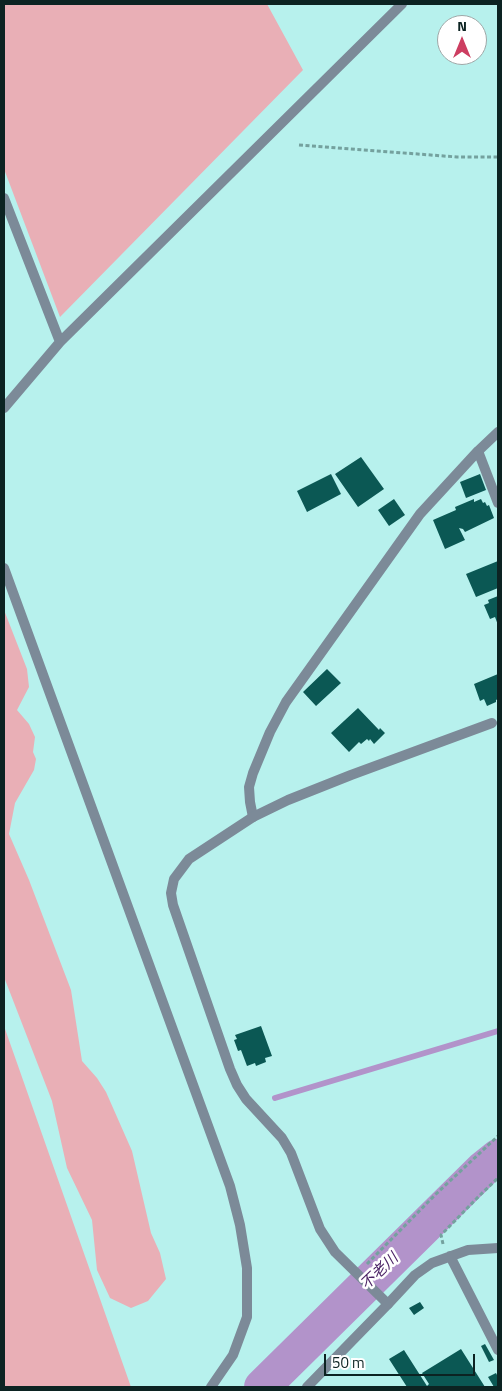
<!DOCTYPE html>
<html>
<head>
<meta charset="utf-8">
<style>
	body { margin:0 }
	#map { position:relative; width:502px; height:1391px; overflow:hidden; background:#b7f1ed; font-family:"Titillium Web",sans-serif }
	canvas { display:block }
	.frame { position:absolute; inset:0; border:5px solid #0c2322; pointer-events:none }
	.north { position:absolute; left:437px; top:15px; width:50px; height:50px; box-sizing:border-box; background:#fff; border:1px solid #9ea7a7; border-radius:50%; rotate:0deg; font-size:14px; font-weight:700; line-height:20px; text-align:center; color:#0c2322 }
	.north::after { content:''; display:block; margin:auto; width:18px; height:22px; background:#cd3e61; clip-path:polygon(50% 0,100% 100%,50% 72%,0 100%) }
	.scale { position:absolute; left:324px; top:1354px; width:151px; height:22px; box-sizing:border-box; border:2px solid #0c2322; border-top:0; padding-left:6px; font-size:15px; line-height:18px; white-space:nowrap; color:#0c2322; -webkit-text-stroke:4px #fff; paint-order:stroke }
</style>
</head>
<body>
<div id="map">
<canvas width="502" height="1391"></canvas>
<div class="frame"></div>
<div class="north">N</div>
<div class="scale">50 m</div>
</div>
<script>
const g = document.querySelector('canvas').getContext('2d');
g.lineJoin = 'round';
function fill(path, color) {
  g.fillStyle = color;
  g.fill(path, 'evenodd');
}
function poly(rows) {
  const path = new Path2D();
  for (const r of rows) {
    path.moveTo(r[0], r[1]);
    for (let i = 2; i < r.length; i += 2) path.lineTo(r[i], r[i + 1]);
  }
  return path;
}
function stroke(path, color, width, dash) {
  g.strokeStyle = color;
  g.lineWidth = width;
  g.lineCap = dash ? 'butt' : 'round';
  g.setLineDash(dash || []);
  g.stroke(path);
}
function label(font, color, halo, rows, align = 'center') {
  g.font = font + ' "Titillium Web","Noto Sans JP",sans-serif';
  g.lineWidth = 5;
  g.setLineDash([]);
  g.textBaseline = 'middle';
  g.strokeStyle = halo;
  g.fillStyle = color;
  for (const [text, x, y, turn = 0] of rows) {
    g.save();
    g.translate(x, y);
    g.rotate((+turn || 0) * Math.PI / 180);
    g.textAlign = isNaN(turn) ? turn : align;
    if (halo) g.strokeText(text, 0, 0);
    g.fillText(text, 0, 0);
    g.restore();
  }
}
fill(poly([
	[4,4,267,4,303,70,60,317,4,169],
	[4,610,27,669,29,687,17,710,29,724,35,737,33,752,36,759,34,770,15,803,9,834,29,880,71,990,82,1061,97,1078,106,1092,132,1151,151,1233,160,1253,166,1279,148,1301,131,1308,110,1298,97,1270,92,1220,67,1168,52,1101,4,977],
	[4,1026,131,1387,4,1387]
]), '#e9afb6');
stroke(poly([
	[275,1098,498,1031]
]), '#b293ca', 6);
stroke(poly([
	[262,1387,483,1169,498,1157]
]), '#b293ca', 36);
fill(poly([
	[361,457,384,489,358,507,335,474],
	[331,474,341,494,307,512,297,491],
	[480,474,486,490,466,498,460,482],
	[394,499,405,515,389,526,378,510],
	[474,499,474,502,481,499,483,503,485,502,487,506,489,505,494,518,465,532,463,529,459,528,465,540,445,549,433,520,456,510,455,507],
	[498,561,498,588,476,597,466,574],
	[498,596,498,625,495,617,490,619,484,605,489,603,488,600],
	[327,669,341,683,316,706,303,692],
	[498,674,498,699,496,700,496,702,487,706,484,699,480,701,474,684],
	[358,708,379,730,380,728,385,733,374,744,370,739,369,741,367,739,361,744,359,742,349,752,331,733],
	[261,1026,272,1056,265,1058,266,1062,256,1066,255,1063,247,1066,241,1050,238,1051,234,1040,237,1039,235,1035],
	[420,1302,424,1308,414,1315,409,1308],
	[485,1344,494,1360,489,1362,481,1346],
	[461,1349,485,1387,407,1387,389,1359,404,1350,427,1386,429,1384,422,1373],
	[496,1373,498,1377,498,1387,494,1387,488,1377]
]), '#0b5854');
stroke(poly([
	[299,145,457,157,498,157],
	[443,1244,441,1235,480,1195,498,1178],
	[367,1264,436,1194,498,1136]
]), '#74a19e', 3, [4, 2.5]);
stroke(poly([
	[4,198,60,342],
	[4,408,60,342,402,4],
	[4,568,230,1186,240,1225,247,1268,247,1317,233,1355,211,1387]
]), '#7c8a98', 10);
stroke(poly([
	[478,451,498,503],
	[253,817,250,802,249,787,253,773,270,732,286,702,420,514,478,451,498,432],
	[450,1256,498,1350],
	[388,1304,415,1275,432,1263,468,1250,498,1248]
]), '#7c8a98', 10);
stroke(poly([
	[307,1387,388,1304,335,1252,320,1229,291,1153,282,1138,246,1099,237,1085,230,1069,173,905,171,893,174,879,189,859,253,817,288,800,351,775,492,723]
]), '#7c8a98', 10);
label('italic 15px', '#4c2466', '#fff', [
	["不老川",380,1272,-44]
]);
</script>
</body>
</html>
